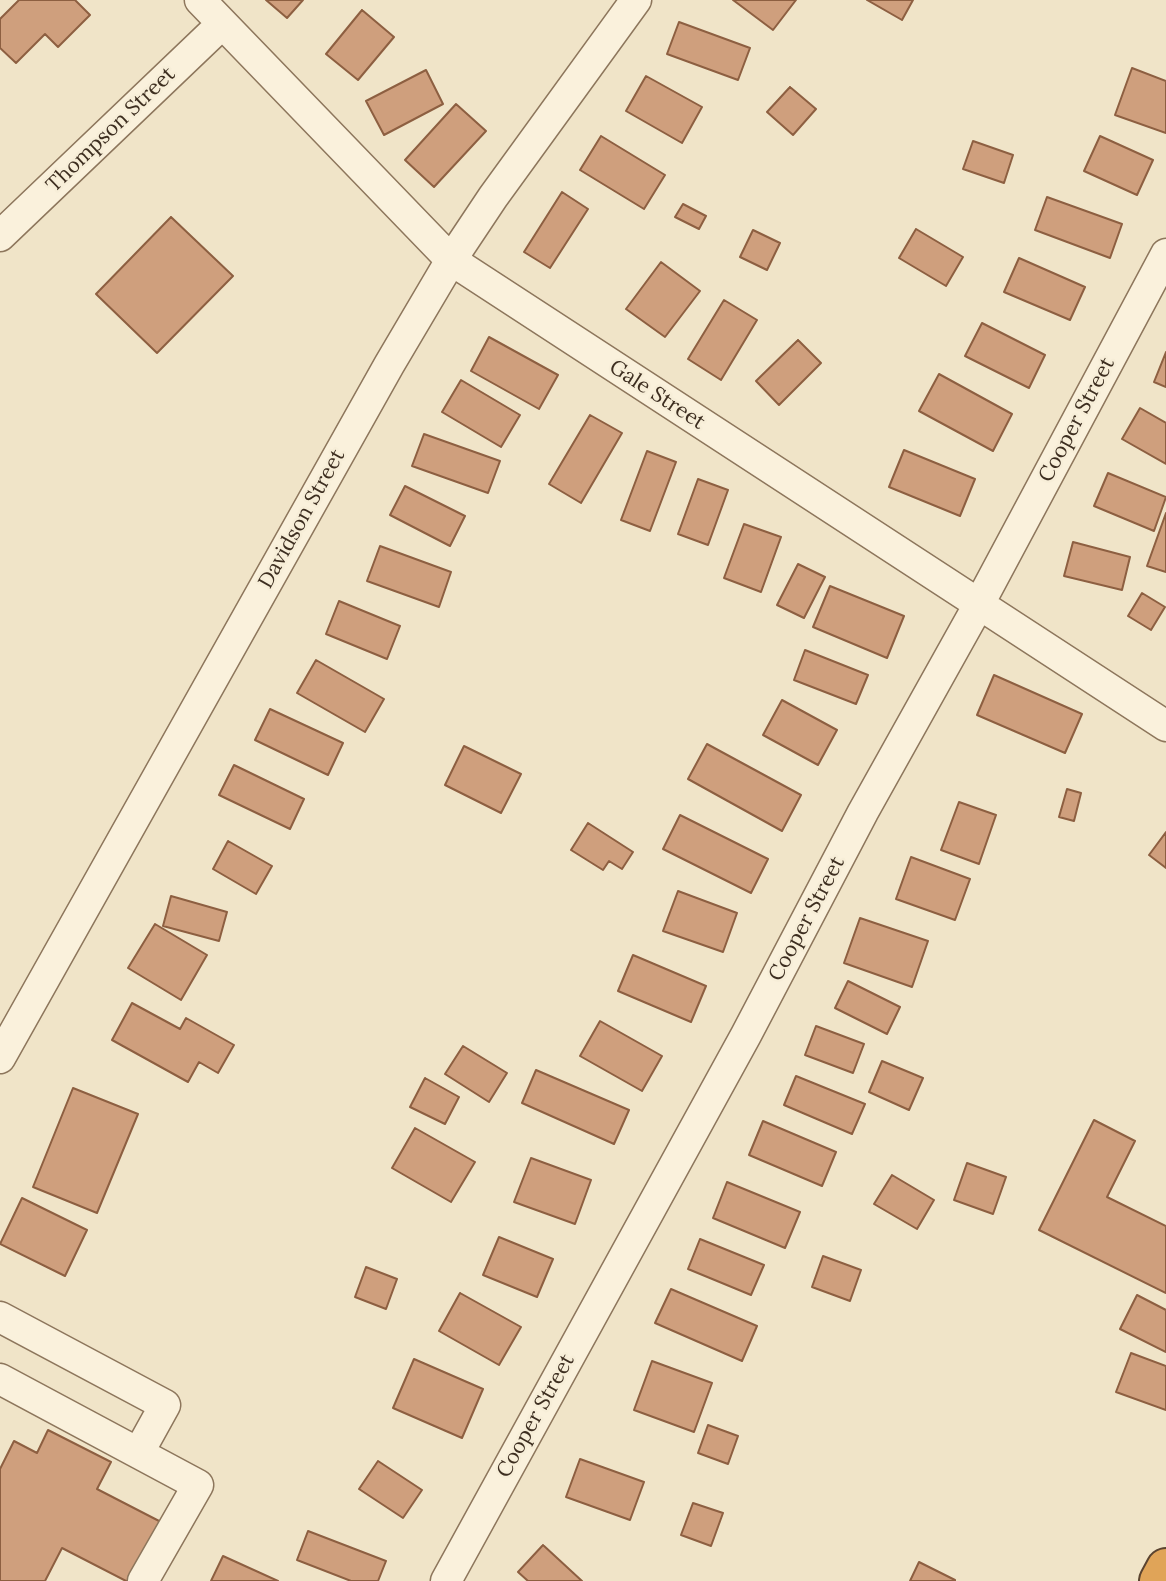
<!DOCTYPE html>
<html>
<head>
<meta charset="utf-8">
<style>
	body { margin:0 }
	canvas { display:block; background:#f0e4c8 }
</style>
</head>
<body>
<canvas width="1166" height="1581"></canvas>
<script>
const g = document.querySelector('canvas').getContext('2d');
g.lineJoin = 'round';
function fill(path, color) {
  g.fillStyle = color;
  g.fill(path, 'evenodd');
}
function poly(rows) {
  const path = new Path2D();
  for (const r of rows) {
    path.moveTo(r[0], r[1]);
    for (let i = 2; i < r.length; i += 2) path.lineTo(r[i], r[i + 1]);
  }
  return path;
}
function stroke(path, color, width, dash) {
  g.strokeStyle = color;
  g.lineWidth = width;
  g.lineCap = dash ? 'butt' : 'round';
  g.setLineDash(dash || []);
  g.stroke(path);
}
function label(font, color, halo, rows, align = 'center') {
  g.font = font + ' Lora,serif';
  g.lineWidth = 5;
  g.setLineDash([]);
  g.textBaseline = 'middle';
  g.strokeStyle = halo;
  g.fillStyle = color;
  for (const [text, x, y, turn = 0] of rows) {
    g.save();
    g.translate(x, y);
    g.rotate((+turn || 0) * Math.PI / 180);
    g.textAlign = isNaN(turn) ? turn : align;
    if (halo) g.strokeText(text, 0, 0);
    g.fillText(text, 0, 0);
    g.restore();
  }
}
const building = poly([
	[19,0,75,0,90,15,58,47,45,34,16,63,0,48,0,19,19,0],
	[266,0,303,0,287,18,266,0],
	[733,0,796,0,773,30,733,0],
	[867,0,913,0,902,20,867,0],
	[362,10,394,37,358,80,326,54,362,10],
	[679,22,750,48,738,80,667,54,679,22],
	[1132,68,1166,81,1166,133,1115,115,1132,68],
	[426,70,443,104,384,135,366,101,426,70],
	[646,76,702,107,682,143,626,111,646,76],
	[790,87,816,109,793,135,767,112,790,87],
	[456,104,486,131,434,187,405,160,456,104],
	[601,136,665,175,644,209,580,170,601,136],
	[1100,136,1153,160,1137,195,1084,171,1100,136],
	[973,141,1013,155,1004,183,963,169,973,141],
	[562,192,588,209,550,268,524,252,562,192],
	[1047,197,1122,224,1110,258,1035,230,1047,197],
	[683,204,706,216,699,229,675,217,683,204],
	[171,217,233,276,157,353,96,294,171,217],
	[916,229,963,257,946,286,899,258,916,229],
	[753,230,780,243,767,270,740,257,753,230],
	[1019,258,1085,287,1070,320,1004,292,1019,258],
	[661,262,700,291,665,337,626,309,661,262],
	[724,300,757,320,721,380,688,359,724,300],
	[982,323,1045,355,1029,388,965,356,982,323],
	[489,337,558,375,539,409,471,371,489,337],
	[798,340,821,363,779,405,756,381,798,340],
	[1166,352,1166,387,1154,382,1166,352],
	[939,374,1012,414,993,451,919,411,939,374],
	[461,380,520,415,501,447,442,412,461,380],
	[1140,408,1166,423,1166,464,1122,439,1140,408],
	[590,415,622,433,581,503,549,484,590,415],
	[424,434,500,461,488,493,412,466,424,434],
	[904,450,975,479,960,516,889,487,904,450],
	[647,451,676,462,650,531,621,520,647,451],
	[1108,473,1166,497,1154,531,1094,506,1108,473],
	[698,479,728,490,708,545,678,534,698,479],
	[405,486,465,516,450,546,390,515,405,486],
	[1166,513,1166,572,1147,566,1166,513],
	[744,524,781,537,761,592,724,578,744,524],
	[1073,542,1130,557,1122,590,1064,576,1073,542],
	[380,546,451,572,439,607,367,581,380,546],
	[798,564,825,577,804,618,777,605,798,564],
	[830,586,904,616,887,658,813,627,830,586],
	[1142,593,1165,607,1151,630,1128,616,1142,593],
	[339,601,400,626,387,659,326,634,339,601],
	[805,650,868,675,856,704,794,680,805,650],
	[316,660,384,699,365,732,297,693,316,660],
	[994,675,1082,714,1065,753,977,715,994,675],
	[782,700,837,730,818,765,763,735,782,700],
	[270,709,343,743,328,775,255,740,270,709],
	[707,744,801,795,782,831,688,779,707,744],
	[464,746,521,774,501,813,445,785,464,746],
	[234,765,304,799,290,829,219,795,234,765],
	[1067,789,1081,793,1074,821,1059,817,1067,789],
	[959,802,996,815,979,864,941,850,959,802],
	[680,815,768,859,751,893,663,849,680,815],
	[588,823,633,852,622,869,609,861,603,870,571,850,588,823],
	[1166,832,1166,868,1149,855,1166,832],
	[228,841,272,866,256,894,213,869,228,841],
	[911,857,970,879,955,920,896,899,911,857],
	[678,891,737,913,723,952,663,931,678,891],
	[171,896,227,912,219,941,163,926,171,896],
	[860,918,928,941,912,987,844,963,860,918],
	[155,924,207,955,181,1000,128,968,155,924],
	[633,955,706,986,691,1022,618,991,633,955],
	[848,981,900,1007,887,1034,835,1008,848,981],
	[132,1003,180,1029,186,1018,234,1045,218,1073,199,1062,188,1082,112,1040,132,1003],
	[600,1021,662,1056,642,1091,580,1056,600,1021],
	[816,1026,864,1044,853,1073,805,1055,816,1026],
	[463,1046,507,1073,489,1102,445,1074,463,1046],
	[882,1061,923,1078,909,1110,869,1092,882,1061],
	[536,1070,629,1110,614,1144,522,1103,536,1070],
	[796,1076,865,1104,852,1134,784,1105,796,1076],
	[425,1078,459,1097,445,1124,410,1107,425,1078],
	[73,1088,138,1114,97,1213,33,1187,73,1088],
	[1094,1120,1135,1141,1107,1197,1166,1226,1166,1293,1039,1230,1094,1120],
	[763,1121,836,1152,822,1186,749,1155,763,1121],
	[415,1128,475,1162,451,1202,392,1168,415,1128],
	[531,1158,591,1180,575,1224,514,1202,531,1158],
	[967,1163,1006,1177,993,1214,954,1200,967,1163],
	[892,1175,934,1200,917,1229,874,1204,892,1175],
	[727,1182,800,1212,785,1248,713,1218,727,1182],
	[22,1198,87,1230,65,1276,0,1244,22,1198],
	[499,1237,553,1259,537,1297,483,1275,499,1237],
	[700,1239,764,1265,751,1295,688,1269,700,1239],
	[823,1256,861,1270,850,1301,812,1287,823,1256],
	[366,1267,397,1279,386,1309,355,1297,366,1267],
	[671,1289,757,1326,742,1361,655,1323,671,1289],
	[460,1293,521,1327,499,1365,439,1331,460,1293],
	[1137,1295,1166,1310,1166,1352,1120,1329,1137,1295],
	[1131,1353,1166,1366,1166,1410,1116,1392,1131,1353],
	[414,1359,483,1389,462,1438,393,1408,414,1359],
	[652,1361,712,1383,694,1432,634,1410,652,1361],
	[708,1425,738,1436,728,1464,698,1453,708,1425],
	[48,1430,111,1462,97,1489,161,1522,132,1581,126,1581,62,1548,45,1581,0,1581,0,1469,14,1441,37,1453,48,1430],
	[580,1459,644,1482,630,1520,566,1497,580,1459],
	[378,1461,422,1490,403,1518,359,1489,378,1461],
	[693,1503,723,1513,711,1546,681,1535,693,1503],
	[308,1531,386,1561,378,1581,351,1581,297,1560,308,1531],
	[543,1545,582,1581,528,1581,518,1572,543,1545],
	[223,1556,278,1581,211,1581,223,1556],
	[919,1562,955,1580,955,1581,910,1581,919,1562]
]);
fill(building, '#cf9f7d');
stroke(building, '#8d5f41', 2);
const minor = poly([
	[200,0,451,260,1166,726],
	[0,236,222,24],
	[0,1058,389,365,451,260,493,197,636,0],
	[0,1317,165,1405,139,1452],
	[0,1379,198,1485,143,1581],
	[446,1581,746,1035,863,812,978,606,1166,254]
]);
const highway = poly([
	[1159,1581,1166,1568]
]);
stroke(minor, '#8d765c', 33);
stroke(highway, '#5b4430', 42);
stroke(minor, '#faf1dc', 30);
stroke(highway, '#e0a458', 38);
label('21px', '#3d2e20', '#f7eed8', [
	["Thompson Street",111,130,-44],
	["Gale Street",657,395,33],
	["Cooper Street",1077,420,-62],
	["Davidson Street",302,519,-61],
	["Cooper Street",807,919,-62],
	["Cooper Street",536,1416,-61]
]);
</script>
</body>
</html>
